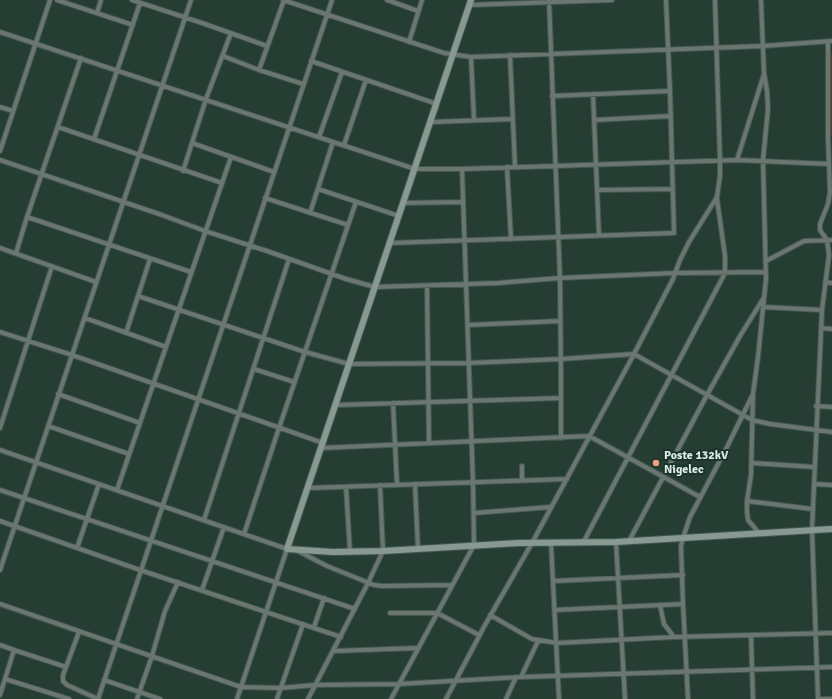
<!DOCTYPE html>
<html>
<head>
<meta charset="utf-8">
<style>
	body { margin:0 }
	canvas { display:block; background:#253d33 }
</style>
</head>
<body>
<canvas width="832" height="699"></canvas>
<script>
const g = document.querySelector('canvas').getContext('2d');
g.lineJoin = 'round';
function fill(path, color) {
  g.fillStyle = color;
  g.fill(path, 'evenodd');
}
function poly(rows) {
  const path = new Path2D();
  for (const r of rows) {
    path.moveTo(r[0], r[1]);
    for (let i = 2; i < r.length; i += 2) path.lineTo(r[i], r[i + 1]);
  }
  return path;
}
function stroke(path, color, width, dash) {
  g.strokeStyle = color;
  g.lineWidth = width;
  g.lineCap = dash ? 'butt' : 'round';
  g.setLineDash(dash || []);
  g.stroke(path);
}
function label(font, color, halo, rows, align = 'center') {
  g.font = font + ' Signika,sans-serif';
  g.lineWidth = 4;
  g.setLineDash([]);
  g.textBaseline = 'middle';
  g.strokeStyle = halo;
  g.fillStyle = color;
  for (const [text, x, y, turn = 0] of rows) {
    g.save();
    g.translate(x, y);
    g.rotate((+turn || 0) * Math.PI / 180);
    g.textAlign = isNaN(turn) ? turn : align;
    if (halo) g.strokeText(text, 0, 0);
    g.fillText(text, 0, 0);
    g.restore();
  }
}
fill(poly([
	[831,54,832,54,832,135,828,134]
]), '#6a3729');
const street = poly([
	[57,0,133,25],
	[132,0,205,24,267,46],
	[283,0,444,53,471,57,763,46,832,41],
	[387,0,418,11],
	[549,0,560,278,561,375,561,438],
	[469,5,612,0],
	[97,13,101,0],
	[0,32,415,169,462,169,737,160,829,164],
	[409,42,422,0],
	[510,55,515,167],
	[223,56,259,70,303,84],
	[471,57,474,120],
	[311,61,437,104],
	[259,70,284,0],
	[593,94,599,236],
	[552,96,670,91],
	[0,107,13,111],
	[595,120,671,116],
	[431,122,512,119],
	[58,127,222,183],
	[319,137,342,72],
	[94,139,140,3],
	[192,143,274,172],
	[344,145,366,80],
	[0,151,50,0],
	[0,160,162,215,205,231,267,251,346,279,375,287,498,283,560,278,675,273,766,272],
	[737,160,764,74],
	[507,167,511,239],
	[183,171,206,99,231,33],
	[318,189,399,216],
	[597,190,673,189],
	[265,198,348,225],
	[403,203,463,202],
	[310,213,333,142],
	[27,217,191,272],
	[390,243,674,233,670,91,666,0],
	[0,248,96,282],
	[16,253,27,217,81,58],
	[766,261,804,241,832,240],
	[825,282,832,283],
	[427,286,429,443],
	[138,296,305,352,349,364,469,363,561,359,634,354,752,420,770,424,832,432],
	[763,307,822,310],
	[85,318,166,347],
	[468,325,560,321],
	[821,328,832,329],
	[0,332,72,355,323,443],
	[126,333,150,259],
	[254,369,294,382],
	[58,394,140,423],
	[753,396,751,475,747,501,747,512,748,520,759,533],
	[393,403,397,485],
	[336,405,561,398],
	[816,406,832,407],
	[48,426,129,454],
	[0,428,52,266],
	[321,448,589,436,700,497],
	[0,450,287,549,237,699],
	[752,463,814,467],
	[522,466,522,480],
	[415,484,418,549],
	[814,484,832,485],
	[346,487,350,552],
	[308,488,567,479],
	[0,490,355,609],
	[117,490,231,157],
	[747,501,812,509],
	[474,513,551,507],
	[204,520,289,259],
	[0,521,140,570,341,637],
	[244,534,279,428,356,202],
	[629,541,707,395,740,336,763,299],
	[616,542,625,699],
	[551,543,559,699],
	[583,543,724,275,725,269,725,256,717,199],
	[77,548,99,484],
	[298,551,327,566,374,585,383,586,452,585],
	[0,570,191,0],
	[554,581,683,575],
	[202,590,224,527],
	[0,604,241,687,281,688,315,685,399,684,521,677,832,667],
	[660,605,664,624,674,637],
	[555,610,683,604],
	[390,613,437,613,479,635],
	[490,615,532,639,557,643,674,637,832,633],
	[314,627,324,598],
	[79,632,63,675,63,681,67,685,98,699],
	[751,635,753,699],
	[0,645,14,650],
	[334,651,418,648],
	[521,677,538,641],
	[5,679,14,650,66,667],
	[104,680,160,699],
	[0,695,5,679,69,699],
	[98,699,332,0],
	[137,699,152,656,165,611,178,582],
	[277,699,303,624],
	[308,699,368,583,383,551,380,485],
	[391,699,474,545,473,482,462,169],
	[446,699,485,625,532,543,634,354,673,279,680,260,689,242,717,197,720,176,720,160,715,0],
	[506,699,516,677],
	[688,699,683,604,681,546,683,538,690,517,726,449,753,394,758,357,766,279,763,160,768,109,767,91,764,73,761,0],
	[818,699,812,530,822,310,829,255,827,240,820,230,820,224,828,204,830,192,828,138,828,42],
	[821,699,832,699]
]);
const secondary = poly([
	[471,0,287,549,333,552,383,551,519,543,616,542,832,529]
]);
stroke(street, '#435950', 6);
stroke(secondary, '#435950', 8);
stroke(street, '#6b7671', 4);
stroke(secondary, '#879991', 6);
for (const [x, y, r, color] of [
	[656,463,4,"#f49e86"]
]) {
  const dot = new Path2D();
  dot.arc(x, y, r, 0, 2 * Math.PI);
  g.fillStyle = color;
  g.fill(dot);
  stroke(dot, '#1b332a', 1.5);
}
label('bold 12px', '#deece6', '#1b332a', [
	["Poste 132kV",664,456],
	["Nigelec",664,470]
], 'left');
</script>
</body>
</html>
